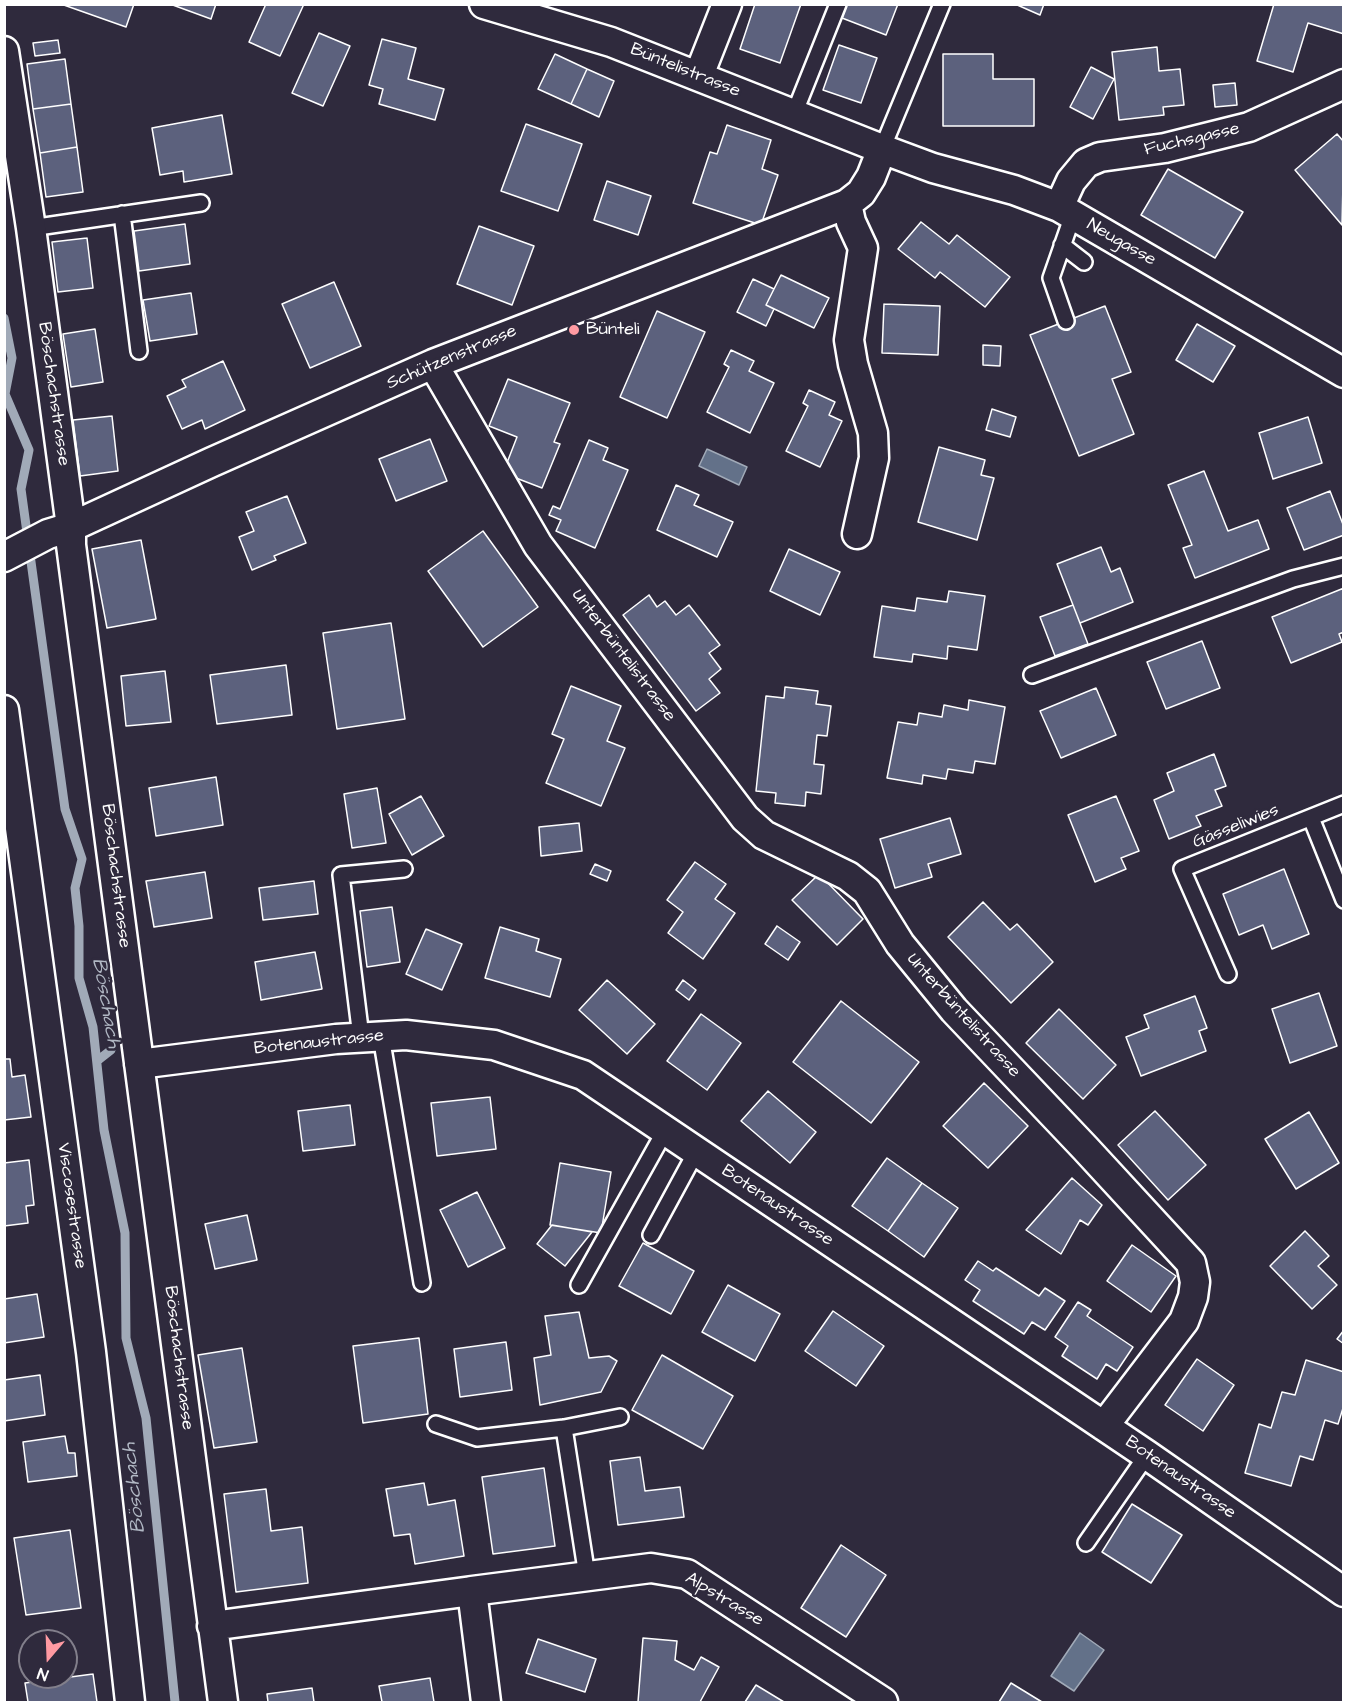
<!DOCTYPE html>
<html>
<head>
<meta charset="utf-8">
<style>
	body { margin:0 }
	#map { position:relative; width:1348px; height:1707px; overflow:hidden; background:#2f2a3d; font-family:"Architects Daughter",sans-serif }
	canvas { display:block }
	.frame { position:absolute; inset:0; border:6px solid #fff; pointer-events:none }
	.north { position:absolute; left:18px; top:1629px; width:60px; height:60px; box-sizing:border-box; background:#2f2a3d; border:2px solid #827f8b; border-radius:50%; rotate:199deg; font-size:16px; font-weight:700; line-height:24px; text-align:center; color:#fff }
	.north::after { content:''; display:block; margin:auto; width:21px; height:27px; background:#ff9aa2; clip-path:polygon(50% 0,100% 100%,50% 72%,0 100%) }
</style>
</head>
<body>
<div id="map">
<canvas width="1348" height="1707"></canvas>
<div class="frame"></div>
<div class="north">N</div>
</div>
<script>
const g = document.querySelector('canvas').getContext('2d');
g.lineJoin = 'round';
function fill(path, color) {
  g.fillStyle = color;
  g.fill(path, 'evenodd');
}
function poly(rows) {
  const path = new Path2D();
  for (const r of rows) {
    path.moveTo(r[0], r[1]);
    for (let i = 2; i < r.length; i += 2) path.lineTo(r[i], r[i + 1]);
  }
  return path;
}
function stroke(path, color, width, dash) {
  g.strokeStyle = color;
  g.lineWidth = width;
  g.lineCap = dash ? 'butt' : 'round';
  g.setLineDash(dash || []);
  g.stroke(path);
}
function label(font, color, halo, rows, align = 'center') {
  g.font = font + ' "Architects Daughter",sans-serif';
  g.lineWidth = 5;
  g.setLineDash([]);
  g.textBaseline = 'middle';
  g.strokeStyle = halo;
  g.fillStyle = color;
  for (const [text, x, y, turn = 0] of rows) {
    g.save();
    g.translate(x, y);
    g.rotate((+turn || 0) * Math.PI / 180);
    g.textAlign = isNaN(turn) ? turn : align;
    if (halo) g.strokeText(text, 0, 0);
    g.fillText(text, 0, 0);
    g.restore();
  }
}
const water = poly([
	[707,449,747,467,739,485,699,466,707,449],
	[1080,1633,1104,1650,1074,1691,1051,1676,1080,1633]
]);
fill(water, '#637189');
stroke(water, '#a1aab8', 1.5);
stroke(poly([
	[4,318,12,358,5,394,29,450,21,489,65,809,82,859,75,888,79,926,79,978,93,1027,104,1130,125,1233,126,1338,146,1418,175,1702],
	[97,1061,111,1050]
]), '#a1aab8', 9);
const building = poly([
	[61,4,134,4,126,27,61,4],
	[170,4,216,4,211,19,170,4],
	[266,4,304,4,280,56,249,42,266,4],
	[755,4,801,4,780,63,740,49,755,4],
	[847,4,898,4,886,35,842,18,847,4],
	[1015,4,1044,4,1040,15,1015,4],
	[1274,4,1344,4,1344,34,1308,23,1293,72,1257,61,1274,4],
	[319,33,350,46,323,106,292,93,319,33],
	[382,39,416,48,408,79,444,89,435,120,379,104,383,89,369,85,382,39],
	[58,40,60,53,35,56,33,43,58,40],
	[839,45,877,58,861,103,823,90,839,45],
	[1157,47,1159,71,1180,69,1184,105,1163,107,1164,115,1119,120,1112,52,1157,47],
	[555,54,587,69,571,104,538,89,555,54],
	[943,54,993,54,993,79,1034,79,1034,126,943,126,943,54],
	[65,59,71,104,33,109,27,64,65,59],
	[1091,67,1114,79,1093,119,1070,107,1091,67],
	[587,69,614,81,599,117,571,104,587,69],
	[1235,83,1237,105,1215,107,1213,85,1235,83],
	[71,104,77,147,40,153,33,109,71,104],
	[222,115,232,174,184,182,183,171,160,175,152,128,222,115],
	[526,124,582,144,558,211,501,191,526,124],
	[727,125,771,140,762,169,778,175,761,225,693,203,710,152,717,154,727,125],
	[1337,134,1344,142,1342,225,1295,170,1337,134],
	[77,147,83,192,46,197,40,153,77,147],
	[1168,169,1243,212,1215,258,1141,215,1168,169],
	[607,181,651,196,638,235,594,220,607,181],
	[921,222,949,244,957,235,1010,277,985,307,940,272,935,278,898,249,921,222],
	[185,224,190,264,139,271,134,231,185,224],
	[479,226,534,246,512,305,457,284,479,226],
	[87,238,93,288,58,292,52,242,87,238],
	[781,275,829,298,814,328,766,305,781,275],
	[753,279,774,289,766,305,774,309,766,326,737,312,753,279],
	[334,282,361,346,310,368,282,304,334,282],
	[191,293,197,334,150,341,143,300,191,293],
	[884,304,940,306,938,355,882,353,884,304],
	[1105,306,1131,372,1112,379,1134,434,1079,456,1030,335,1105,306],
	[657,311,705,332,667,418,620,397,657,311],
	[1197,324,1235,346,1213,382,1176,360,1197,324],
	[95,329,103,382,71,387,63,334,95,329],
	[983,345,1001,346,1000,366,983,365,983,345],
	[731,350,754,361,749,371,774,383,750,433,707,412,729,367,724,364,731,350],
	[223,361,245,410,205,429,202,420,182,429,167,396,186,387,182,380,223,361],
	[508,379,570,403,554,442,560,444,542,488,503,473,517,437,489,426,508,379],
	[809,390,835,402,829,415,842,421,820,467,786,451,808,406,803,403,809,390],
	[992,409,1016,417,1010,437,986,430,992,409],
	[112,416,118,471,80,476,73,420,112,416],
	[1308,417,1322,463,1273,479,1259,433,1308,417],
	[430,439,447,481,396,501,379,459,430,439],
	[589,440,608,448,603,460,628,470,595,548,556,531,561,520,549,515,553,506,560,509,589,440],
	[939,447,985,460,981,475,994,478,977,540,918,522,939,447],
	[1204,471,1228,531,1258,520,1269,549,1195,578,1183,548,1192,545,1168,485,1204,471],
	[676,485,699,495,694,505,733,522,717,557,657,530,676,485],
	[1330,491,1344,527,1344,535,1304,550,1287,508,1330,491],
	[287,496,306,543,274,556,276,560,252,570,239,537,254,531,246,512,287,496],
	[483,531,538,607,483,647,428,571,483,531],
	[141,540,156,619,107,628,92,549,141,540],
	[1101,547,1111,572,1120,568,1133,602,1080,623,1057,564,1101,547],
	[789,549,840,572,820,615,770,591,789,549],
	[1344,588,1344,632,1339,634,1342,642,1291,663,1272,617,1344,588],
	[949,591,985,596,977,650,948,646,947,659,913,654,912,662,874,657,882,606,915,611,917,598,947,602,949,591],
	[649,595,657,607,665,601,676,615,689,605,720,645,709,653,721,669,709,679,720,693,696,711,623,615,649,595],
	[1073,605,1088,644,1055,656,1040,617,1073,605],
	[391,623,405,719,337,729,323,633,391,623],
	[1202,641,1220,688,1166,709,1147,662,1202,641],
	[286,665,292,715,217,724,210,675,286,665],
	[165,671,171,722,126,726,121,676,165,671],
	[571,686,621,706,607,741,625,748,601,806,546,783,564,739,552,734,571,686],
	[785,687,818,691,816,704,831,706,827,736,817,735,814,764,824,765,821,794,806,792,805,806,775,803,776,793,756,791,766,696,784,698,785,687],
	[1096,688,1116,735,1061,758,1040,711,1096,688],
	[969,700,1005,707,995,764,975,761,973,773,948,769,946,779,923,775,922,784,887,778,898,722,917,725,919,713,942,717,944,705,968,710,969,700],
	[1214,754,1226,786,1215,790,1222,806,1196,816,1201,826,1169,839,1154,800,1174,791,1167,773,1214,754],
	[216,777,223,825,156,836,149,788,216,777],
	[377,788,386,843,352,848,344,794,377,788],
	[421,796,444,836,412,855,389,814,421,796],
	[1116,796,1139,851,1121,858,1126,869,1095,882,1068,815,1116,796],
	[950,818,961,854,928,864,932,877,895,888,880,839,950,818],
	[579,823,582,851,541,856,539,827,579,823],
	[695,862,726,884,715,899,735,913,703,959,668,933,683,912,667,900,695,862],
	[595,864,611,871,607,881,590,874,595,864],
	[1284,869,1309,934,1272,949,1263,925,1239,935,1223,894,1284,869],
	[205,872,212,918,154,927,146,881,205,872],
	[819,874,863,919,837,945,792,900,819,874],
	[314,881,318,914,263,920,259,888,314,881],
	[983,902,1010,930,1017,924,1053,962,1011,1003,948,937,983,902],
	[392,907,400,962,367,967,360,911,392,907],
	[777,926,800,942,788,960,765,944,777,926],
	[500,927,539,939,536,951,561,959,550,997,485,978,500,927],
	[426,929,462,944,442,990,406,974,426,929],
	[315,952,322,989,261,1000,255,962,315,952],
	[607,980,655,1024,627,1054,579,1010,607,980],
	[683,980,696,990,689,1000,676,990,683,980],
	[1319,993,1337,1046,1290,1063,1272,1009,1319,993],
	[1195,996,1207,1028,1199,1031,1206,1051,1141,1076,1126,1037,1149,1028,1144,1015,1195,996],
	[841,1001,919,1062,871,1123,793,1062,841,1001],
	[1059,1009,1116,1065,1083,1099,1026,1043,1059,1009],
	[701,1014,741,1043,707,1090,667,1061,701,1014],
	[4,1059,10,1059,12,1077,25,1075,31,1117,4,1120,4,1059],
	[984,1083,1028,1126,988,1168,943,1126,984,1083],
	[768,1091,816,1132,790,1163,741,1121,768,1091],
	[490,1097,496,1149,437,1156,431,1103,490,1097],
	[350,1105,355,1145,303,1151,298,1111,350,1105],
	[1155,1111,1206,1165,1168,1200,1118,1145,1155,1111],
	[1309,1112,1339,1163,1296,1189,1265,1139,1309,1112],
	[887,1158,922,1183,888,1231,852,1206,887,1158],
	[29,1160,34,1205,26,1206,28,1223,4,1226,4,1163,29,1160],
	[560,1163,611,1172,601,1233,550,1225,560,1163],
	[1072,1178,1102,1205,1088,1225,1080,1220,1061,1254,1026,1230,1072,1178],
	[922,1183,958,1208,924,1257,888,1231,922,1183],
	[477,1192,505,1248,468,1267,440,1210,477,1192],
	[247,1215,257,1260,215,1269,205,1224,247,1215],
	[552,1225,592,1232,565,1266,537,1244,552,1225],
	[1305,1231,1329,1256,1318,1266,1337,1285,1312,1309,1270,1266,1305,1231],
	[643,1243,694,1271,671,1314,619,1286,643,1243],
	[1132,1245,1176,1276,1151,1312,1107,1281,1132,1245],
	[978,1261,993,1271,996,1268,1039,1296,1045,1288,1065,1301,1045,1330,1032,1322,1024,1334,973,1301,980,1290,965,1280,978,1261],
	[728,1285,780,1314,755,1361,702,1332,728,1285],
	[37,1294,44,1337,4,1343,4,1299,37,1294],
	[1078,1302,1091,1310,1087,1316,1133,1347,1117,1371,1106,1364,1097,1379,1062,1356,1068,1346,1055,1337,1078,1302],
	[833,1311,884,1346,856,1386,805,1351,833,1311],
	[579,1312,589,1358,609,1356,617,1361,601,1392,540,1405,534,1358,551,1355,545,1316,579,1312],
	[1344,1330,1344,1344,1337,1339,1344,1330],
	[419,1338,428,1414,363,1423,353,1346,419,1338],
	[506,1342,512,1390,460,1397,454,1349,506,1342],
	[242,1348,257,1442,214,1448,198,1355,242,1348],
	[662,1355,733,1396,703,1449,632,1410,662,1355],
	[1197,1359,1234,1385,1203,1431,1165,1405,1197,1359],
	[1306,1360,1344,1372,1344,1405,1338,1424,1325,1420,1313,1460,1300,1456,1291,1486,1245,1473,1259,1424,1271,1428,1282,1392,1295,1395,1306,1360],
	[40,1375,45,1415,4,1421,4,1380,40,1375],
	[65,1436,68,1453,75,1453,77,1476,28,1482,23,1442,65,1436],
	[640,1457,645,1491,680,1487,684,1517,618,1525,610,1461,640,1457],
	[544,1468,555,1546,493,1554,482,1477,544,1468],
	[424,1483,428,1505,455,1500,464,1556,415,1564,410,1534,394,1536,386,1489,424,1483],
	[266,1489,271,1531,302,1527,308,1583,236,1592,224,1494,266,1489],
	[1132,1504,1182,1535,1151,1583,1102,1552,1132,1504],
	[70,1530,81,1608,26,1615,14,1538,70,1530],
	[841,1545,886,1575,846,1637,801,1608,841,1545],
	[643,1638,677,1641,675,1660,694,1670,701,1657,719,1667,700,1702,638,1702,643,1638],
	[538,1639,596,1659,585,1692,526,1673,538,1639],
	[93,1674,97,1702,28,1702,25,1683,93,1674],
	[430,1678,434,1702,382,1702,379,1686,430,1678],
	[1011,1683,1042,1702,999,1702,1011,1683],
	[756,1685,784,1702,745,1702,756,1685],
	[312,1688,314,1702,268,1702,267,1694,312,1688]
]);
fill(building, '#5c617d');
stroke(building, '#fff', 1.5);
const service = poly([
	[794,114,838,4],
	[882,149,942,4],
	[122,214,139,351],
	[31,228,201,203],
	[1062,245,1084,262],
	[1066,321,1051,278,1073,215],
	[1032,675,1293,579,1344,566],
	[1311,818,1344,900],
	[1228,974,1182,869,1344,804],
	[381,1036,422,1283],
	[361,1037,341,875,404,869],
	[651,1235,696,1152],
	[579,1285,665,1131],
	[436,1424,477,1438,564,1428,620,1417],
	[564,1428,587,1576],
	[1086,1543,1147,1455]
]);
const minor = poly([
	[484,4,611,42,882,149,933,168,1014,190,1059,207,1344,373],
	[4,51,31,228,71,527,71,545,223,1702],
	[699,75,727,4],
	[847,204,851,222,863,248,849,340,853,364,873,433,874,458,857,534],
	[1059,207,1071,181,1086,163,1100,157,1165,148,1249,127,1344,84],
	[433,364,538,545,745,818,764,835,848,876,867,891,900,944,954,1010,1085,1148,1191,1263,1195,1282,1193,1297,1184,1321,1104,1426],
	[4,557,48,534,71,527,212,462,433,364,847,204,861,193,871,177,882,149],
	[4,710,91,1352,130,1702],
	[139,1064,336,1039,406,1035,494,1045,583,1075,1147,1455,1344,1592],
	[472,1591,651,1568,687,1574,883,1702],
	[212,1626,472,1591,486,1702]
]);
stroke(service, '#fff', 20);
stroke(minor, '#fff', 33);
stroke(service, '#2f2a3d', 15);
stroke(minor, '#2f2a3d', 28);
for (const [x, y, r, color] of [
	[574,330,6,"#ff9aa2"]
]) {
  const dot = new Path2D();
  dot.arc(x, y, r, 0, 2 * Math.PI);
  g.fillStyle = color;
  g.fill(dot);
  stroke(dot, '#2f2a3d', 2);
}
label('18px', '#fff', '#2f2a3d', [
	["Büntelistrasse",685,71,22],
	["Fuchsgasse",1192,140,-13],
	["Neugasse",1121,243,30],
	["Schützenstrasse",452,358,-23],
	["Böschachstrasse",53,394,82],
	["Unterbüntelistrasse",623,656,53],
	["Gässeliwies",1236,827,-22],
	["Böschachstrasse",115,876,83],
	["Unterbüntelistrasse",963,1016,48],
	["Botenaustrasse",319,1043,-6],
	["Viscosestrasse",71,1206,82],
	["Botenaustrasse",777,1206,34],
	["Böschachstrasse",178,1358,83],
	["Botenaustrasse",1180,1478,35],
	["Alpstrasse",724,1600,31]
]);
label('18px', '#fff', '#2f2a3d', [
	["Bünteli",586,330]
], 'left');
label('italic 20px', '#b1b8c4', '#2f2a3d', [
	["Böschach",105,1003,80],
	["Böschach",135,1488,-96]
]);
</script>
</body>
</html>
